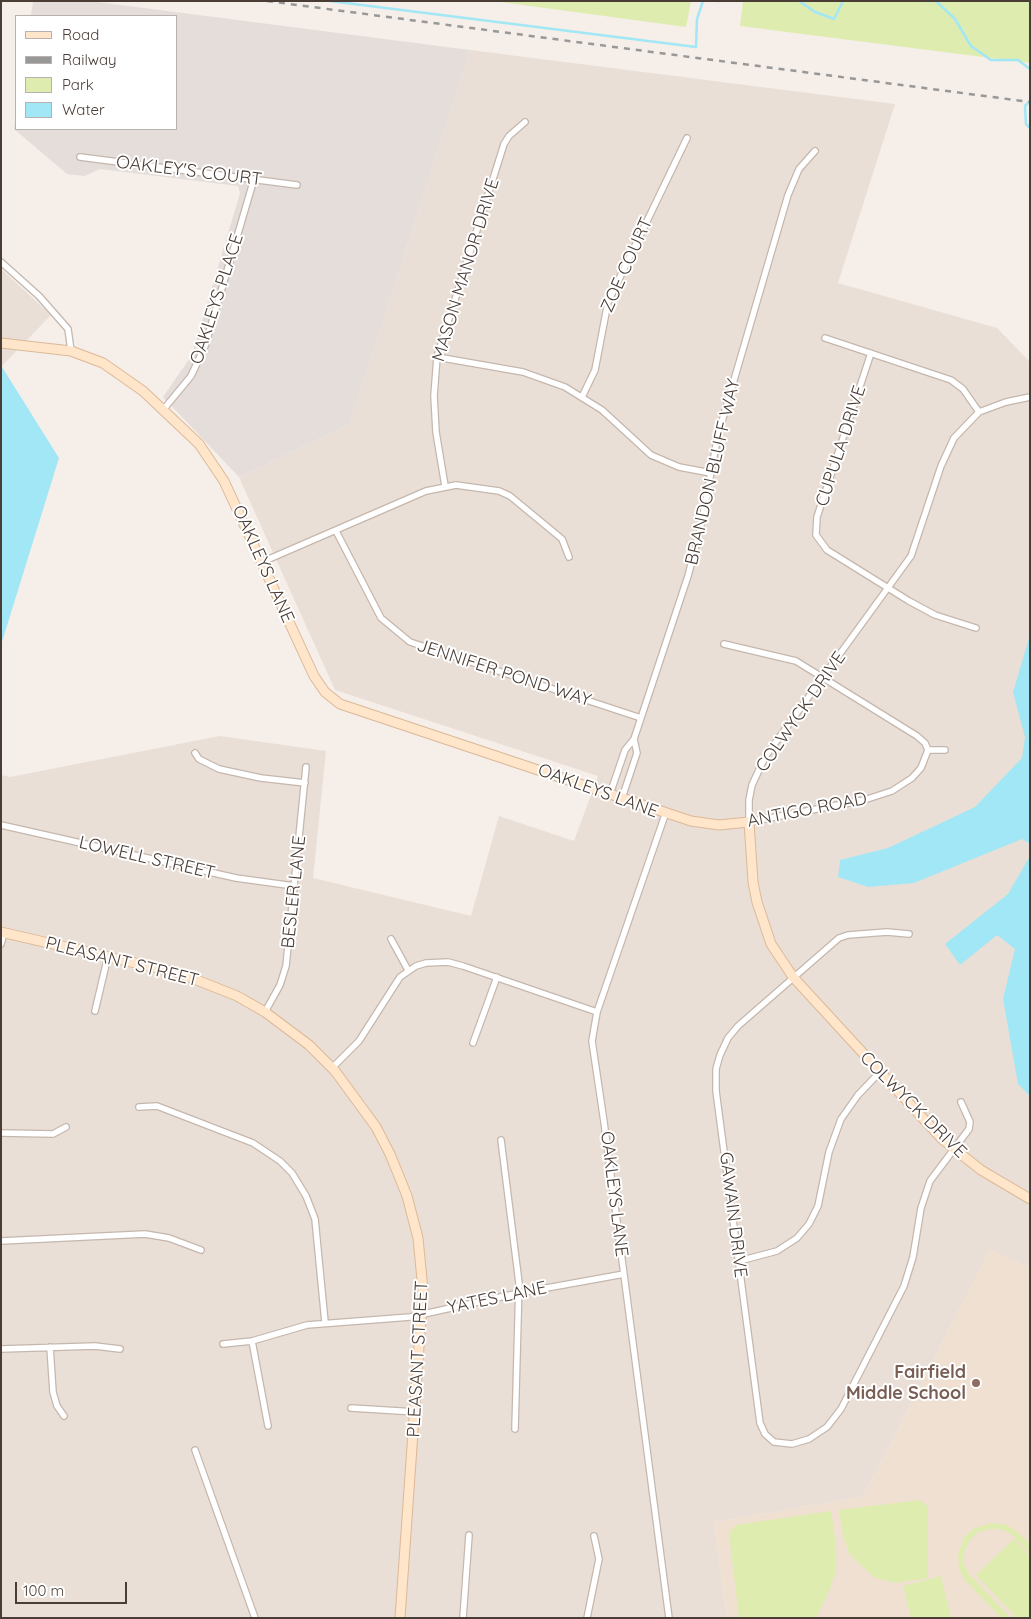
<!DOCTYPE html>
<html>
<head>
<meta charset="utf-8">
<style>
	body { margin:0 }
	#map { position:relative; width:1031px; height:1619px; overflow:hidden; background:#f5eee9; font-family:Quicksand,sans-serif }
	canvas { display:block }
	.frame { position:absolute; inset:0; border:2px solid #4a3d36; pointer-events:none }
	.legend { position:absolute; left:15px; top:15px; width:162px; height:115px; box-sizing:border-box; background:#fff; border:1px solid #b7b1af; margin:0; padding:6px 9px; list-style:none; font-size:15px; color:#4a3d36 }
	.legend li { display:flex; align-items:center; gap:10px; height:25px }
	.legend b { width:25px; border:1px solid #b7b1af }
	.scale { position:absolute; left:15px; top:1582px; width:112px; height:22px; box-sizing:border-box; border:2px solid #4a3d36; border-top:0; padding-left:6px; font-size:15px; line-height:18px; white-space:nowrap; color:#4a3d36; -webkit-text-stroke:4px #fff; paint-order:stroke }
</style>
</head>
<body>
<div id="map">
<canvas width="1031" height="1619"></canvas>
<div class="frame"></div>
<ul class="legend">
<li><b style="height:6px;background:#ffe5c9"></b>Road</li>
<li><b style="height:6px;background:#989898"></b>Railway</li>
<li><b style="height:14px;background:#dfecaf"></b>Park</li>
<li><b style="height:14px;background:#a2e7f5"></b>Water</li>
</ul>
<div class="scale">100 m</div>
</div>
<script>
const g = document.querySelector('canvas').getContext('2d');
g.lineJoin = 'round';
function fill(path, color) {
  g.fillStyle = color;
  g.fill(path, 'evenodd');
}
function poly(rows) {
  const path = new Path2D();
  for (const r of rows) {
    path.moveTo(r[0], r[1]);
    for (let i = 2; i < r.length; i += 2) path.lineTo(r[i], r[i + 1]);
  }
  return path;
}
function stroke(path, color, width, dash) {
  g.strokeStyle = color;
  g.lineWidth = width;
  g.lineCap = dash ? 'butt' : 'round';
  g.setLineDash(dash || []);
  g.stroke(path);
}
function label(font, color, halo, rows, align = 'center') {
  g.font = font + ' Quicksand,sans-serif';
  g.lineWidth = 4;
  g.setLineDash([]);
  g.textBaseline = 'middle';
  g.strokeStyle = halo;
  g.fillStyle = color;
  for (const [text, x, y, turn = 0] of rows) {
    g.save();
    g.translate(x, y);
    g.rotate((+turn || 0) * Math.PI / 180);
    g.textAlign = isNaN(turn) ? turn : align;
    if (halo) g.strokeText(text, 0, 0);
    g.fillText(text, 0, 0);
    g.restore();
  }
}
fill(poly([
	[470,50,895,104,838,283,997,328,1030,362,1030,1268,990,1250,863,1497,714,1522,727,1618,1,1618,1,775,10,777,220,736,326,751,313,878,471,916,499,816,574,841,598,776,335,690,239,477,350,424],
	[1,269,51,315,1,367]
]), '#eadfd6');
fill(poly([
	[33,1,90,1,470,50,350,424,239,477,163,397,192,355,240,193,238,186,100,169,85,176,67,174,14,129,16,114,16,129,176,129,176,16,31,16]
]), '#e5ddda');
fill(poly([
	[990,1250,1030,1268,1030,1618,727,1618,714,1522,863,1497]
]), '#efe0d2');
fill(poly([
	[493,1,691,1,686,27],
	[743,1,1030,1,1030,63,740,26],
	[920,1500,928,1507,928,1578,896,1583,875,1578,850,1555,844,1539,839,1510],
	[831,1511,835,1538,836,1571,829,1591,816,1618,739,1618,729,1533,736,1525],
	[991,1523,1004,1524,1015,1530,1030,1544,1030,1553,1010,1533,1000,1529,988,1529,977,1533,969,1541,964,1552,964,1564,969,1574,1011,1618,1001,1618,964,1579,959,1568,958,1555,964,1538,973,1529],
	[1014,1539,1030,1556,1030,1618,1017,1618,976,1575],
	[941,1576,951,1618,911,1618,903,1586]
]), '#dfecaf');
fill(poly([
	[2,367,59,458,1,645,1,367],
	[1030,635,1030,844,1022,839,914,883,868,887,838,877,840,860,888,848,975,807,1022,758,1025,737,1013,692],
	[1030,856,1030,1096,1018,1084,1003,999,1015,949,997,935,960,965,945,944,1008,894]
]), '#a2e7f5');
stroke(poly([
	[330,1,696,47,697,19,703,1],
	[717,1,720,1],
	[799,1,815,12,834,19,843,1],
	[923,1,933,1],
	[936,1,955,19,971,46,991,60,1018,60,1030,69],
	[1030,101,1025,106,1026,124,1030,128]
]), '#a2e7f5', 2.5);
const street = poly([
	[80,157,297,185],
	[1,262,39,296,68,329,71,351],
	[825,338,951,380,963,389,979,412],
	[871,353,817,517,816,535,827,550,909,601,935,615,976,628],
	[437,357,523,372,565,387,602,410,651,455,679,467,711,473],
	[582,397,595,370,608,302,687,138],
	[163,410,191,376,205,346,254,179],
	[445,486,436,432,434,396,437,357,504,144,509,136,525,122],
	[336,531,381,618,410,642,641,718],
	[262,562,426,491,456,485,499,491,510,496,562,539,569,557],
	[724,644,796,661,917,736,925,743,928,750,945,750],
	[634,739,688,576,700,530,718,435,788,195,799,169,815,151],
	[928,750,921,768,912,778,892,791,864,800,749,822,749,800,752,785,765,757,911,556,941,466,954,438,979,412,1006,402,1030,397],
	[195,753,199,759,219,769,261,778,305,783],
	[610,794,625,750,634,739,637,753,622,798],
	[666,812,597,1012,592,1041,604,1122,669,1618],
	[1,825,236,878,294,886],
	[909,934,887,932,848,935,839,938,738,1026,728,1038,720,1055,716,1069,716,1091,760,1423,765,1434,774,1442,792,1444,809,1439,827,1427,841,1409,904,1286,913,1257,921,1208,930,1181,969,1129,970,1122,961,1102],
	[391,939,408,970],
	[1,944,4,933],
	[95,1011,108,956],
	[265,1012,280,985,286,966,306,767],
	[473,1043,497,977],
	[332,1068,359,1041,400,977,416,966,426,963,448,962,463,966,597,1012],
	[139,1107,157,1106,253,1143,280,1161,292,1173,306,1196,315,1219,325,1322],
	[1,1133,53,1134,66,1127],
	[501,1140,519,1283,515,1429],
	[1,1241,145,1234,169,1238,201,1250],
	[739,1261,777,1251,797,1238,809,1224,818,1206,829,1152,841,1119,858,1095,879,1073],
	[252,1341,268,1426],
	[223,1344,252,1341,307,1325,410,1317,519,1293,624,1274],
	[50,1347,53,1392,57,1406,64,1416],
	[1,1349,95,1346,120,1349],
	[351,1408,416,1412],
	[195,1450,255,1618],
	[463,1618,469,1535],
	[587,1618,599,1559,594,1536]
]);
const secondary = poly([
	[1,343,71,351,103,363,143,391,199,444,224,481,314,676,325,692,340,704,691,821,719,825,749,822,753,882,757,902,771,944,793,977,942,1139,981,1170,1030,1199],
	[1,932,179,973,237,996,265,1012,309,1045,335,1071,376,1127,390,1154,407,1196,418,1238,423,1290,400,1618]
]);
stroke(street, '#c5b7ad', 8);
stroke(secondary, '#dbb998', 11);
stroke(street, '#fff', 5.5);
stroke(secondary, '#ffe5c9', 9);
stroke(poly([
	[267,1,1030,102]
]), '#989898', 2.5, [6, 6]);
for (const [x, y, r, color] of [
	[976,1383,5,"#8d6e63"]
]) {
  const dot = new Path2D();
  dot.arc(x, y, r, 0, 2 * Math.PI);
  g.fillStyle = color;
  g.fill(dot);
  stroke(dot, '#fff', 2);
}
label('18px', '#4a3d36', '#fff', [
	["OAKLEY'S COURT",189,171,7],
	["ZOE COURT",627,265,-66],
	["MASON MANOR DRIVE",466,270,-73],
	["OAKLEYS PLACE",217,299,-72],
	["CUPULA DRIVE",841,446,-72],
	["BRANDON BLUFF WAY",713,472,-77],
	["OAKLEYS LANE",263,564,66],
	["JENNIFER POND WAY",504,673,18],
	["COLWYCK DRIVE",801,712,-55],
	["OAKLEYS LANE",598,791,20],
	["ANTIGO ROAD",807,810,-11],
	["LOWELL STREET",147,858,13],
	["BESLER LANE",294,892,-84],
	["PLEASANT STREET",122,962,14],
	["COLWYCK DRIVE",913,1105,45],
	["OAKLEYS LANE",614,1194,83],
	["GAWAIN DRIVE",733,1215,83],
	["YATES LANE",497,1298,-12],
	["PLEASANT STREET",418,1359,-87]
]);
label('bold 18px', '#785e54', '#fff', [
	["Fairfield",966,1373],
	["Middle School",966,1394]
], 'right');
</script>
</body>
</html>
